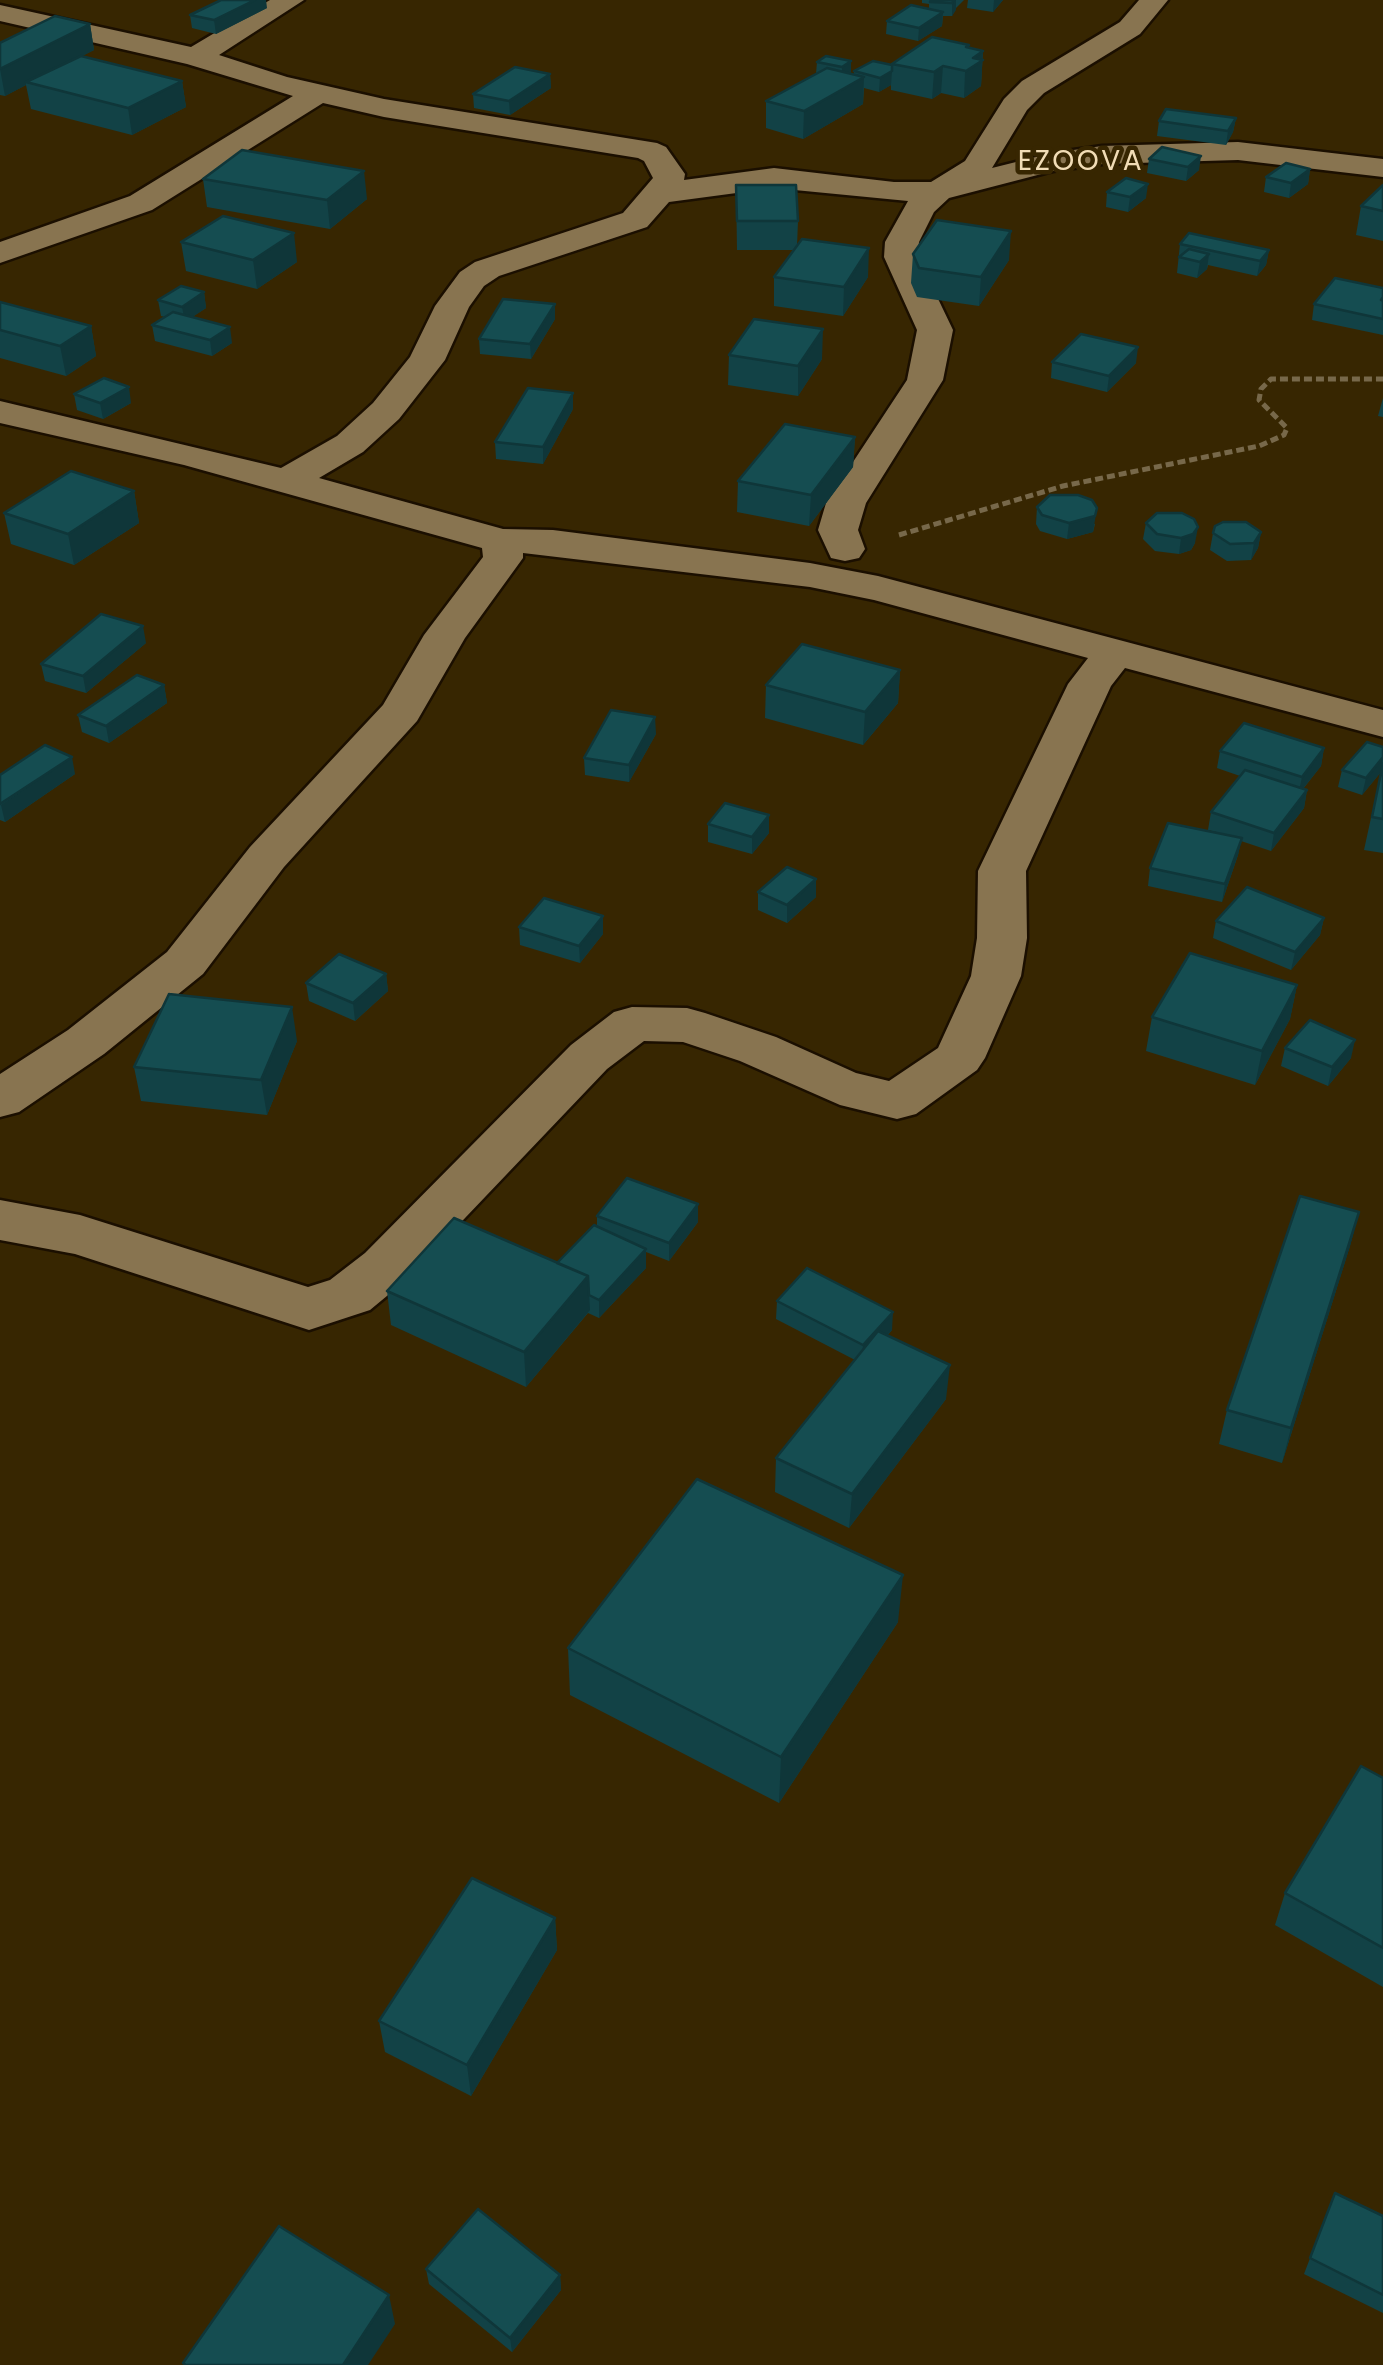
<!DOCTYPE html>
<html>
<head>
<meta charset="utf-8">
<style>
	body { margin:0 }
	canvas { display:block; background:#372601 }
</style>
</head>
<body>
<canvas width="1383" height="2365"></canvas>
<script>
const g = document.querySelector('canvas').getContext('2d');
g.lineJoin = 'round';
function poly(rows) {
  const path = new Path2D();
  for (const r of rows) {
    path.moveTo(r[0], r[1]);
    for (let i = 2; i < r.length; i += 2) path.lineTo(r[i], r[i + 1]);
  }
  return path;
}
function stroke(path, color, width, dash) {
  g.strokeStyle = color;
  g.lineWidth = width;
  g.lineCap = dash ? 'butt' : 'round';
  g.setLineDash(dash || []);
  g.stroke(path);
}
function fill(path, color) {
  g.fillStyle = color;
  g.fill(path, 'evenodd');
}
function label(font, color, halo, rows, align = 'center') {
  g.font = font + ' Poppins,sans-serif';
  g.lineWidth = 9;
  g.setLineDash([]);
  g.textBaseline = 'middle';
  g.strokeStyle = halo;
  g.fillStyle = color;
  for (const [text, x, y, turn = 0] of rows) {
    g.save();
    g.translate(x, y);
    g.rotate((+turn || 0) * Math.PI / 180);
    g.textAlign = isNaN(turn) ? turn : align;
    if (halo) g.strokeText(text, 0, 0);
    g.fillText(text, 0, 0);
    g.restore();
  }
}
const minor = poly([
	[270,0,304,0,219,55,287,77,384,99,657,143,666,147,685,174,684,180,774,168,894,182,931,182,965,161,1004,99,1022,81,1120,22,1139,0,1168,0,1140,34,1044,93,1027,110,992,168,1052,153,1102,146,1238,142,1383,159,1383,177,1238,160,1102,164,1053,171,949,198,934,212,919,242,918,257,953,330,943,380,866,503,858,530,865,549,859,558,845,561,831,558,818,530,826,503,907,380,917,330,884,257,885,242,908,201,774,188,669,202,647,227,499,276,484,286,469,307,445,360,399,419,363,452,319,478,503,529,553,530,810,563,878,576,1383,710,1383,737,1125,668,1111,686,1026,871,1027,938,1021,976,985,1058,977,1070,916,1114,897,1119,840,1105,740,1061,683,1042,644,1041,607,1069,405,1281,370,1310,309,1330,75,1254,0,1240,0,1200,80,1215,308,1287,330,1280,365,1253,571,1045,614,1012,632,1007,687,1008,705,1013,776,1037,856,1073,889,1081,938,1048,971,976,977,938,978,871,1068,684,1088,658,874,600,810,587,523,553,523,558,465,638,417,721,284,867,203,974,104,1054,19,1112,0,1117,0,1074,68,1030,167,952,250,847,383,705,424,635,483,557,482,548,184,465,0,423,0,401,281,468,337,436,373,403,410,357,435,306,460,272,475,262,623,213,653,178,644,161,638,158,384,117,323,103,152,210,0,263,0,242,130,196,293,96,187,64,0,21,0,5,191,47,270,0]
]);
stroke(minor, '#1b0f00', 5);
stroke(poly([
	[899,535,1063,486,1259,446,1284,435,1287,428,1259,400,1261,389,1271,379,1383,379]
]), '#77684a', 5, [8, 4]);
fill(minor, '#887450');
fill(poly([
	[922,0,964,0,956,8,952,16,943,16,942,26,918,41,886,34,887,21,929,9,929,4,922,3],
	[968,0,1003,0,993,12,967,8],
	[267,8,216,34,192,28,190,15],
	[90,24,94,50,82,56,182,81,186,107,132,135,31,109,26,85,5,96,0,95,0,43],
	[969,48,983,51,981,86,964,98,941,93,932,99,891,90,891,85,879,92,864,88,863,104,803,139,766,128,766,101,816,74,817,62,851,61,851,74,854,75,854,71,892,65,892,64],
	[550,74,551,88,510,115,474,108,473,94],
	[1236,118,1233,132,1226,145,1157,136,1159,121],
	[1149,159,1199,170,1186,181,1147,173],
	[1310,169,1308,184,1289,198,1264,192,1266,177],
	[203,179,367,199,330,229,207,207],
	[736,185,798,221,797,246,868,277,843,316,774,306,774,277,794,250,737,250],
	[1383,185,1383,241,1356,235,1361,206],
	[1107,192,1146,198,1128,212,1106,207],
	[181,242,297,262,257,289,186,271],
	[1180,244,1269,250,1266,265,1257,276,1208,265,1207,269,1197,278,1177,273],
	[913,254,1009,260,979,306,917,297,911,283],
	[1383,288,1383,335,1312,320,1314,304],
	[204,292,206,308,192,317,232,343,212,356,155,341,152,325,165,317,161,316,158,300],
	[0,302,91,326,96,356,66,376,0,358],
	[555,304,555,319,531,359,480,354,479,339],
	[729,355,822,359,798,396,728,385],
	[1052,362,1136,363,1107,392,1051,378],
	[74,394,131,403,103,419,77,410],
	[1383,398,1383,417,1378,416],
	[573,409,543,464,496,459,495,442],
	[855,437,853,467,809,526,737,512,738,481],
	[134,491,139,523,74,565,11,544,4,513],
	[1037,507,1095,524,1093,532,1067,539,1040,531,1036,524],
	[1146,523,1195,543,1191,550,1179,554,1155,551,1143,539],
	[1261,532,1258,548,1251,560,1227,561,1210,550,1213,533],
	[146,643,86,693,45,681,41,664],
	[900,670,898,703,863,745,765,718,766,685],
	[164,685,167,703,109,743,82,732,78,715],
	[656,734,629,782,585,775,584,758],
	[1383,747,1383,853,1364,850,1381,772,1362,795,1338,787,1342,770],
	[1324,748,1321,766,1303,789,1307,790,1304,808,1271,851,1241,841,1238,855,1222,902,1148,886,1150,868,1216,832,1208,830,1211,812,1240,776,1217,768,1220,751],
	[75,774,5,822,0,820,0,775],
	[769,815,769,833,752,854,708,842,708,824],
	[816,879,816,897,787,923,758,910,758,892],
	[1324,918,1320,935,1291,970,1213,938,1216,921],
	[519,927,603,934,580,963,520,945],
	[386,974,388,991,355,1021,309,1001,306,983],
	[1297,985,1290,1019,1255,1085,1146,1051,1152,1017],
	[297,1041,267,1115,141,1101,134,1067],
	[1285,1048,1351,1058,1328,1086,1281,1066],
	[1359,1212,1350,1246,1282,1463,1219,1444,1227,1410],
	[597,1216,698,1222,669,1261,646,1252,646,1268,599,1318,588,1313,526,1387,391,1325,387,1291,557,1263,597,1227],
	[777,1301,892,1330,887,1336,946,1399,849,1528,775,1492,776,1458,855,1360,776,1319],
	[898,1622,779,1803,570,1695,568,1648],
	[1383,1778,1383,1987,1275,1925,1285,1893],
	[555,1918,557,1950,471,2096,385,2052,379,2021],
	[1335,2193,1383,2216,1383,2313,1304,2274],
	[426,2269,560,2275,561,2290,512,2352,429,2284]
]), '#124246');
fill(poly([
	[255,0,266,0,267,8,216,34,214,20],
	[954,0,956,0,956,10,952,16,952,3],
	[994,0,1003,0,993,12],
	[943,12,942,26,918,41,919,28],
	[90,24,94,50,30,83,26,82,26,85,5,96,0,69],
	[969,45,967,70,973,58,983,51,981,86,964,98,966,47],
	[851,61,851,75,842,81,842,67],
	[943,66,941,93,932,99,934,72],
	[892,71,891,85,879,92,880,78],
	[550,74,551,88,510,115,509,101],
	[864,77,863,104,803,139,804,111],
	[182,81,186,107,132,135,128,108],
	[1236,118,1233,132,1226,145,1228,131],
	[1201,156,1199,170,1186,181,1188,167],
	[1310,169,1308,184,1289,198,1291,183],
	[364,171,367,199,330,229,327,200],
	[1148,184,1146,198,1128,212,1130,197],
	[1011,231,1009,260,979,306,981,277],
	[294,233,297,262,257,289,253,260],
	[869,248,868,277,843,316,844,287],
	[1269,250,1266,265,1257,276,1260,261],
	[1209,254,1207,269,1197,278,1200,262],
	[204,292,206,308,185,322,182,307],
	[555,304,555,319,531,359,530,344],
	[91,326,96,356,66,376,60,346],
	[230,327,232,343,212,356,210,340],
	[823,329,822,359,798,396,798,366],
	[1138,347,1136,363,1107,392,1109,376],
	[129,387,131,403,103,419,100,403],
	[573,393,573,409,543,464,543,447],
	[855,437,853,467,809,526,811,495],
	[134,491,139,523,74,565,68,534],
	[1097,508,1093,532,1067,539,1069,523],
	[1198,527,1195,543,1191,550,1179,554,1181,538],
	[1261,532,1258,548,1251,560,1254,543],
	[143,626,146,643,86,693,83,676],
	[900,670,898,703,863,745,865,712],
	[164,685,167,703,109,743,106,726],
	[655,717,656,734,629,782,629,765],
	[1324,748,1321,766,1298,795,1302,777],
	[72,757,75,774,5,822,1,805],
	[1383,757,1381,772,1362,795,1366,778],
	[1307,790,1304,808,1271,851,1274,833],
	[769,815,769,833,752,854,752,837],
	[1242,838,1238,855,1222,902,1225,884],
	[816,879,816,897,787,923,787,905],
	[603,916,603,934,580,963,579,946],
	[1324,918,1320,935,1291,970,1295,952],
	[386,974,388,991,355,1021,353,1003],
	[1297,985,1290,1019,1255,1085,1262,1051],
	[292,1007,297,1041,267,1115,261,1080],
	[1355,1040,1351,1058,1328,1086,1332,1067],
	[698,1204,698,1222,669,1261,669,1243],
	[1359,1212,1350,1246,1282,1463,1291,1428],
	[646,1249,646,1268,599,1318,599,1300],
	[588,1276,590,1310,526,1387,524,1352],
	[893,1312,892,1330,862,1363,863,1345],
	[950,1365,946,1399,849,1528,852,1494],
	[903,1575,898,1622,779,1803,781,1757],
	[555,1918,557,1950,471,2096,467,2065],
	[560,2275,561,2290,512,2352,510,2338],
	[389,2295,395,2324,368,2365,343,2365]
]), '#0f3639');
const building = poly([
	[221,0,255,0,214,20,190,15,221,0],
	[931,0,954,0,952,3,930,2,931,0],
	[911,5,943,12,919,28,887,21,911,5],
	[55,16,90,24,0,69,0,43,55,16],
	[932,37,969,45,966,47,983,51,973,58,983,60,966,71,943,66,934,72,892,64,932,37],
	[81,56,182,81,128,108,26,82,81,56],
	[826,56,851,61,842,67,817,62,826,56],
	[873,61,892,65,892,71,880,78,854,71,873,61],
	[515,67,550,74,509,101,473,94,515,67],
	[827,68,864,77,804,111,766,101,827,68],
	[1166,109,1236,118,1228,131,1159,121,1166,109],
	[1162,147,1201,156,1188,167,1149,159,1162,147],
	[242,150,364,171,327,200,203,179,242,150],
	[1286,163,1310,169,1291,183,1266,177,1286,163],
	[1126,178,1148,184,1130,197,1107,192,1126,178],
	[736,185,796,185,798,221,737,221,736,185],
	[1383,185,1383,211,1361,206,1383,185],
	[223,216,294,233,253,260,181,242,223,216],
	[937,220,1011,231,981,277,919,268,913,254,937,220],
	[1189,233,1269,250,1260,261,1180,244,1189,233],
	[802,239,869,248,844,287,774,277,802,239],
	[1189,249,1209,254,1200,262,1179,257,1189,249],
	[1335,278,1383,288,1383,297,1381,300,1383,301,1383,319,1314,304,1335,278],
	[181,286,204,292,182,307,158,300,181,286],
	[503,299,555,304,530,344,479,339,503,299],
	[0,302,91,326,60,346,0,330,0,302],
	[173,312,230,327,210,340,152,325,173,312],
	[754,319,823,329,798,366,729,355,754,319],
	[1081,334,1138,347,1109,376,1052,362,1081,334],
	[104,378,129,387,100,403,74,394,104,378],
	[528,388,573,393,543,447,495,442,528,388],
	[785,424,855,437,811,495,738,481,785,424],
	[71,471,134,491,68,534,4,513,71,471],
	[1050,495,1078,495,1092,500,1097,508,1095,516,1069,523,1042,515,1037,507,1050,495],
	[1157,513,1182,513,1194,519,1198,527,1193,534,1181,538,1157,534,1146,523,1157,513],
	[1223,522,1246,522,1261,532,1254,543,1230,544,1213,533,1215,526,1223,522],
	[101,614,143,626,83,676,41,664,101,614],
	[802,644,900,670,865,712,766,685,802,644],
	[137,675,164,685,106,726,78,715,137,675],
	[611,710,655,717,629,765,584,758,611,710],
	[1244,723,1324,748,1302,777,1220,751,1244,723],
	[1367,742,1383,747,1383,757,1366,778,1342,770,1367,742],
	[45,745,72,757,0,804,0,775,45,745],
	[1383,763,1383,819,1372,817,1383,763],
	[1245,770,1307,790,1274,833,1211,812,1245,770],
	[725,803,769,815,752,837,708,824,725,803],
	[1168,823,1242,838,1225,884,1150,868,1168,823],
	[787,867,816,879,787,905,758,892,787,867],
	[1247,887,1324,918,1295,952,1216,921,1247,887],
	[544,898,603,916,579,946,519,927,544,898],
	[1190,953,1297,985,1262,1051,1152,1017,1190,953],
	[339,954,386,974,353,1003,306,983,339,954],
	[169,994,292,1007,261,1080,134,1067,169,994],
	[1310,1020,1355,1040,1332,1067,1285,1048,1310,1020],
	[627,1178,698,1204,669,1243,597,1216,627,1178],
	[1300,1196,1359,1212,1291,1428,1227,1410,1300,1196],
	[454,1218,588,1276,524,1352,387,1291,454,1218],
	[594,1225,646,1249,599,1300,589,1295,588,1276,557,1263,594,1225],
	[807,1268,893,1312,863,1345,777,1301,807,1268],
	[878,1331,950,1365,852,1494,776,1458,878,1331],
	[697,1479,903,1575,781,1757,568,1648,697,1479],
	[1361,1766,1383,1778,1383,1948,1285,1893,1361,1766],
	[472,1878,555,1918,467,2065,379,2021,472,1878],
	[1335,2193,1383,2216,1383,2295,1310,2258,1335,2193],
	[478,2209,560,2275,510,2338,426,2269,478,2209],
	[279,2226,389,2295,343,2365,186,2365,183,2363,279,2226]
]);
fill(building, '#154d51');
stroke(building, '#0f3639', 2.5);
g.letterSpacing = '2.5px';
label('28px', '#f1dcb5', '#372601', [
	["EZOOVA",1081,163]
]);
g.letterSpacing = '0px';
</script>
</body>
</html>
